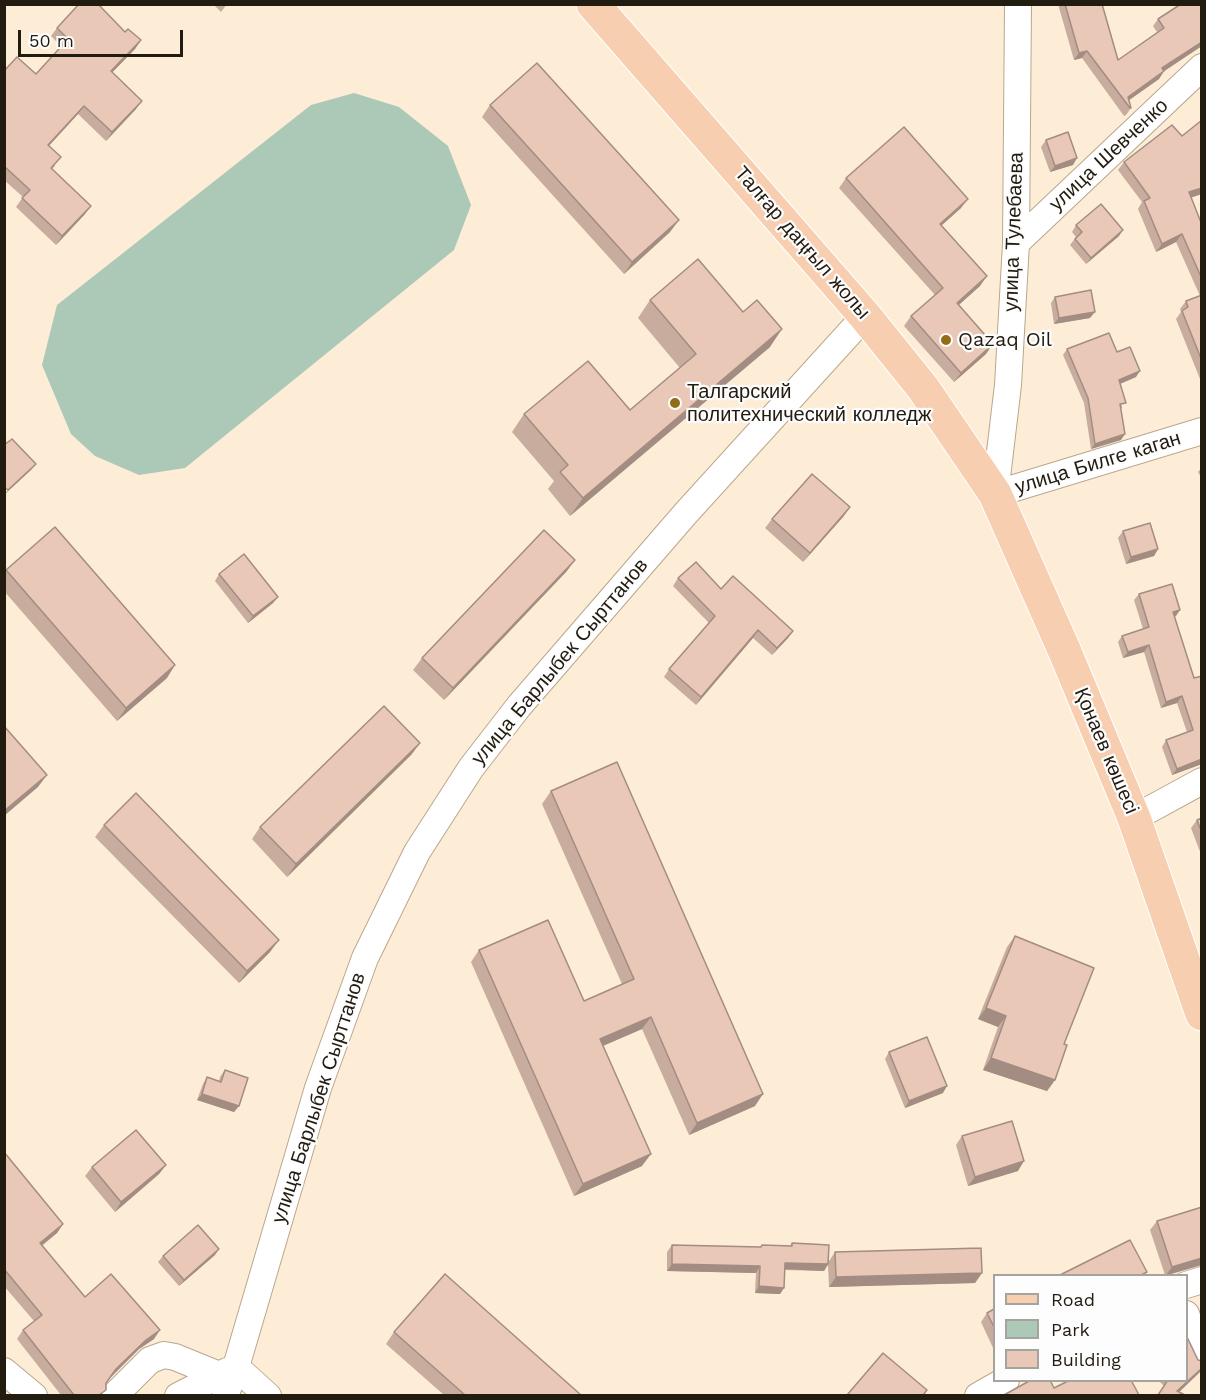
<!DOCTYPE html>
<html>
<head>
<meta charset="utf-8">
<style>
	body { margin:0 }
	#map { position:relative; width:1206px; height:1400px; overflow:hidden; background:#fdedd7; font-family:"Work Sans",sans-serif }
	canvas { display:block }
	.frame { position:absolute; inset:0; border:6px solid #221b10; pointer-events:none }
	.legend { position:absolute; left:993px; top:1274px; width:195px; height:108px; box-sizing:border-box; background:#fdfdfd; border:2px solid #a5a39e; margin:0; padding:8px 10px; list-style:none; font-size:18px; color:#221b10 }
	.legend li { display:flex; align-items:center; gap:12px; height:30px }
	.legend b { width:30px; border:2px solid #a5a39e }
	.scale { position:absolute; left:18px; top:30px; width:165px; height:27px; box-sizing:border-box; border:3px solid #221b10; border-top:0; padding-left:8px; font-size:18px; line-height:21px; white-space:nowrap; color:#221b10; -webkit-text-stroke:4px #fdfdfd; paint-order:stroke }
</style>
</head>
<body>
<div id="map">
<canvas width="1206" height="1400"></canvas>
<div class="frame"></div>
<ul class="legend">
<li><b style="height:8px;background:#f7ceaf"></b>Road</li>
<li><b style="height:16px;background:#acc8b6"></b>Park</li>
<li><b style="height:16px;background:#e9c8b8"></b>Building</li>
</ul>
<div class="scale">50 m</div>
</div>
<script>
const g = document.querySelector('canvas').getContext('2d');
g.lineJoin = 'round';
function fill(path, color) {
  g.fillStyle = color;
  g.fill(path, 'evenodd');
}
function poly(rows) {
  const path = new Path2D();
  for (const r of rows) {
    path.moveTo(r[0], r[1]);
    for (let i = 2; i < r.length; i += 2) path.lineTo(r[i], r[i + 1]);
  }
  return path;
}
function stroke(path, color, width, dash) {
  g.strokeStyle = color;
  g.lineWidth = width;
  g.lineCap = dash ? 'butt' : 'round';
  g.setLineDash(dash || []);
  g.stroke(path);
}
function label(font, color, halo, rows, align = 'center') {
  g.font = font + ' "Work Sans",sans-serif';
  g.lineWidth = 4.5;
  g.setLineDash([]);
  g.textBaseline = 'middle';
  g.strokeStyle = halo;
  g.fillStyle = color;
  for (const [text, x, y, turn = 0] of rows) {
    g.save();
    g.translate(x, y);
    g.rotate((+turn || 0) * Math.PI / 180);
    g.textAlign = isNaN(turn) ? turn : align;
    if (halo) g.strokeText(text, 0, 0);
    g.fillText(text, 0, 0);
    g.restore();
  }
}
fill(poly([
	[354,93,399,107,448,146,471,205,454,250,185,468,139,475,95,456,71,434,42,365,57,305,311,105]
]), '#acc8b6');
const minor = poly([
	[1018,4,1016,243,1008,385,995,494,1202,431],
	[1016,243,1202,67],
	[1134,818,1202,781],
	[1186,1285,1202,1280],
	[1186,1314,1202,1357],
	[236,1367,268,1396],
	[4,1371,34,1396],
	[114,1396,150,1360,164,1355,175,1357,219,1375],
	[178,1396,227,1371],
	[225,1396,236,1367,318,1088,365,958,417,852,471,768,519,706,686,513,865,316],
	[978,1396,1006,1380]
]);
const major = poly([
	[593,4,865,316,923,388,995,494,1065,652,1134,818,1202,1014]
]);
stroke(minor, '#baa78c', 28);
stroke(major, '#fff', 35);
stroke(minor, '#fff', 26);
stroke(major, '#f7ceaf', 33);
fill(poly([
	[213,4,227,4,221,12],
	[1058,4,1102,4,1118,60,1157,32,1153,26,1158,19,1181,4,1164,71,1159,79,1129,100,1131,108,1126,115,1124,116,1082,58,1074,60],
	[57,28,125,32,141,40,135,49,112,72,136,109,106,141,78,114,49,146,55,166,52,169,85,214,56,245,16,207,23,197,4,180,4,71,36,74,61,46,51,36],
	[490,105,670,232,624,274,482,117],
	[1046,140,1073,165,1050,172,1041,147],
	[1124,162,1191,198,1202,225,1202,384,1176,319,1181,312,1180,309,1186,301,1200,296,1176,242,1156,252,1138,209,1142,202,1118,170],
	[846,178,961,208,941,226,980,286,958,305,986,354,954,382,904,326,911,316,935,295,839,188],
	[1076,225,1119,236,1086,264,1070,245,1076,237,1072,232],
	[1055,297,1090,318,1054,324,1051,303],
	[650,300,770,347,570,516,548,489,554,481,512,432,524,414,630,410,680,368,638,318],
	[1067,349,1117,352,1136,377,1120,384,1122,408,1121,409,1121,440,1091,449,1084,403,1063,355],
	[1202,467,1202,479,1198,472],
	[850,507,843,517,803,562,765,528,772,519],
	[1123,531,1158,549,1154,556,1126,564,1118,538],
	[575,560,566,572,444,700,413,670,422,658],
	[6,570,167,678,117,721,4,591,4,572],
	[219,574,278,597,273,603,248,623,215,581],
	[678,578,721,589,793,631,788,638,772,655,753,638,696,705,664,677,669,669,709,623,673,586],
	[1139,594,1176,616,1174,617,1194,678,1202,676,1202,764,1172,775,1162,747,1166,740,1187,732,1177,703,1161,708,1144,652,1123,658,1118,642,1122,636,1143,629,1134,600],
	[420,743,411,755,287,877,252,839,260,827],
	[551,791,755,1106,689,1135,642,1029,603,1046,642,1166,574,1196,471,962,479,950,584,1001,622,984,542,804],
	[1202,818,1202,857,1191,828,1197,820],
	[104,825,270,952,239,983,95,837],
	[1015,936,1064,1044,1055,1080,1047,1091,983,1070,998,1027,978,1019,1007,947],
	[889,1052,943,1093,905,1108,885,1059],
	[225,1070,239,1106,234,1112,197,1100,203,1084,207,1077,219,1081,220,1077],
	[962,1136,1018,1171,968,1186,956,1145],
	[4,1152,63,1224,57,1233,42,1246,85,1297,154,1339,139,1349,110,1378,106,1383,102,1395,61,1395,17,1339,23,1330,34,1321,4,1286],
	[166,1165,159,1174,115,1212,85,1176,92,1167],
	[1202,1207,1168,1275,1165,1275,1150,1230,1157,1221],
	[792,1243,829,1261,835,1252,982,1273,975,1283,829,1287,828,1265,824,1271,785,1270,784,1288,780,1294,755,1293,756,1273,667,1271,667,1252,672,1245,760,1247,762,1245,790,1246],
	[215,1255,179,1286,158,1262,163,1256],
	[994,1309,994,1350,981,1322,987,1313],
	[394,1332,581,1395,444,1395,386,1344],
	[1198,1360,1202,1361,1202,1370,1179,1392,1185,1395,1158,1395,1164,1386,1158,1380,1186,1380]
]), '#c8ac9e');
fill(poly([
	[141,40,135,49,105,80,111,71],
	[1202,42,1202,46,1157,76,1162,68],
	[1087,51,1082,58,1074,60,1079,53],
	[1164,71,1159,79,1125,103,1128,97],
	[142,101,136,109,106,141,112,132],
	[84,106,78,114,42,153,48,145],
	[1077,158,1073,165,1050,172,1055,166],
	[1202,188,1202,194,1184,200,1189,192],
	[968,199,961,208,933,233,940,224],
	[91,206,85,214,56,245,62,236],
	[679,220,670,232,624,274,632,262],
	[1123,230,1119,236,1086,264,1091,258],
	[1182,234,1176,242,1156,252,1162,244],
	[987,276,980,286,950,313,957,303],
	[1095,312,1090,318,1054,324,1059,318],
	[782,329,770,347,570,516,583,498],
	[993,344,986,354,954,382,961,373],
	[1140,371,1136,377,1115,386,1119,380],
	[1125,434,1121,440,1091,449,1095,444],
	[36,464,31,470,4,495,8,490],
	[850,507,843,517,803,562,810,553],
	[1158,549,1154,556,1126,564,1131,557],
	[575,560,566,572,444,700,453,688],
	[278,597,273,603,248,623,253,616],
	[1180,610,1176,616,1169,618,1173,612],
	[758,630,753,638,696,705,701,697],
	[793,631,788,638,772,655,777,648],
	[1149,645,1144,652,1123,658,1128,652],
	[175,665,167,678,117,721,126,708],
	[1182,696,1177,703,1161,708,1166,702],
	[420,743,411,755,287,877,296,864],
	[1202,759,1202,764,1172,775,1177,769],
	[47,775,38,787,4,816,4,811],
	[279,940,270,952,239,983,247,971],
	[986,1008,1006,1016,998,1027,978,1019],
	[651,1017,642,1029,591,1051,600,1039],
	[991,1058,1055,1080,1047,1091,983,1070],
	[947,1086,943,1093,905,1108,909,1101],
	[202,1094,239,1106,234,1112,197,1100],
	[763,1094,755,1106,689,1135,697,1123],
	[651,1154,642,1166,574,1196,583,1184],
	[1024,1161,1018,1171,968,1186,975,1177],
	[166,1165,159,1174,115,1212,121,1202],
	[63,1224,57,1233,33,1252,40,1243],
	[219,1249,215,1255,179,1286,184,1280],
	[1202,1258,1202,1265,1168,1275,1166,1275,1172,1267],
	[785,1263,828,1264,824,1271,781,1269],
	[672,1264,760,1266,756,1273,667,1271],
	[982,1273,975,1283,829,1287,836,1277],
	[759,1286,784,1288,780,1294,755,1293],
	[160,1330,154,1339,139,1349,110,1378,116,1369,146,1340],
	[1202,1368,1200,1372,1176,1395,1177,1391]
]), '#a38c81');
const building = poly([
	[79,4,98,4,125,32,128,29,141,40,111,71,142,101,112,132,84,106,48,145,61,157,51,168,91,206,62,236,22,198,30,190,4,166,4,71,17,57,36,74,68,39,57,28,79,4],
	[1065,4,1102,4,1118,60,1164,28,1158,19,1181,4,1202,4,1202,42,1162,68,1164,71,1128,97,1131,108,1130,108,1087,51,1079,53,1065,4],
	[537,63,679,220,632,262,490,105,537,63],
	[1202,120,1202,188,1189,192,1202,225,1202,279,1182,234,1162,244,1144,201,1150,198,1124,162,1172,125,1182,136,1202,120],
	[904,127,968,199,940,224,987,276,957,303,993,344,961,373,911,316,943,288,846,178,904,127],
	[1068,132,1077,158,1055,166,1046,140,1068,132],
	[1101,204,1123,230,1091,258,1075,239,1082,232,1076,225,1101,204],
	[698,259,743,312,757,300,782,329,583,498,560,472,568,465,524,414,588,361,630,410,696,354,650,300,698,259],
	[1091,290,1095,312,1059,318,1055,297,1091,290],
	[1202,295,1202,361,1182,311,1188,307,1186,301,1202,295],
	[1109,333,1117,352,1130,347,1140,371,1119,380,1126,403,1120,404,1125,434,1095,444,1088,398,1067,349,1109,333],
	[12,439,36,464,8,490,4,487,4,445,12,439],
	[812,474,850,507,810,553,772,519,812,474],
	[1150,523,1158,549,1131,557,1123,531,1150,523],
	[55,527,175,665,126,708,6,570,55,527],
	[544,530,575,560,453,688,422,658,544,530],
	[244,554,278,597,253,616,219,574,244,554],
	[696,562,721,589,733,576,793,631,777,648,758,630,701,697,669,669,715,616,678,578,696,562],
	[1172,584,1180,610,1173,612,1194,678,1202,676,1202,759,1177,769,1166,740,1193,730,1182,696,1166,702,1149,645,1128,652,1122,636,1149,627,1139,594,1172,584],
	[384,706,420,743,296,864,260,827,384,706],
	[4,726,47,775,4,811,4,726],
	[617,762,763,1094,697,1123,651,1017,600,1039,651,1154,583,1184,479,950,548,920,584,1001,634,979,551,791,617,762],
	[136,793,279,940,247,971,104,825,136,793],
	[1202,818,1202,833,1197,820,1202,818],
	[1015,936,1094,968,1064,1044,1067,1045,1055,1080,991,1058,1006,1016,986,1008,1015,936],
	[927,1037,947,1086,909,1101,889,1052,927,1037],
	[225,1070,248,1078,239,1106,202,1094,207,1077,221,1082,225,1070],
	[1012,1121,1024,1161,975,1177,962,1136,1012,1121],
	[136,1130,166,1165,121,1202,92,1167,136,1130],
	[4,1152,63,1224,40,1243,85,1297,111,1274,160,1330,146,1340,116,1369,106,1383,106,1390,99,1395,74,1395,23,1330,42,1315,4,1269,4,1152],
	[1202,1207,1202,1258,1172,1267,1157,1221,1202,1207],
	[198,1225,219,1249,184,1280,163,1256,198,1225],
	[1130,1240,1147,1272,1141,1275,1060,1275,1130,1240],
	[792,1243,829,1245,828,1264,785,1263,784,1288,759,1286,760,1266,672,1264,672,1245,761,1247,762,1245,792,1246,792,1243],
	[981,1248,982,1273,836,1277,835,1252,981,1248],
	[445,1274,581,1395,465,1395,394,1332,445,1274],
	[994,1309,994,1327,987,1313,994,1309],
	[1187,1337,1198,1360,1202,1361,1202,1368,1177,1391,1185,1395,1158,1395,1168,1380,1186,1380,1187,1337],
	[883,1353,927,1390,923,1395,847,1395,883,1353],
	[1031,1380,1050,1380,1054,1388,1070,1380,1131,1380,1139,1395,1004,1395,1031,1380]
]);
fill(building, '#e9c8b8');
stroke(building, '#a38c81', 1.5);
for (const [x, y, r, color] of [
	[946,340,6,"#936c15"],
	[675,403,6,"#936c15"]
]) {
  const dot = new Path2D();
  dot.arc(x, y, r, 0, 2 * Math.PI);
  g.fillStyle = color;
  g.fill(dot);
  stroke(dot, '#fdfdfd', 2);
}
label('20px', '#221b10', '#fdfdfd', [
	["улица Шевченко",1109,155,-43],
	["улица Тулебаева",1014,232,-88],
	["Талғар даңғыл жолы",802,243,49],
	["улица Билге каган",1098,463,-17],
	["улица Барлыбек Сырттанов",560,662,-50],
	["Қонаев көшесі",1106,751,67],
	["улица Барлыбек Сырттанов",319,1098,-72]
]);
label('20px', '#221b10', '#fdfdfd', [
	["Qazaq Oil",958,340],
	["Талгарский",687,392],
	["политехнический колледж",687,415]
], 'left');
</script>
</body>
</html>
